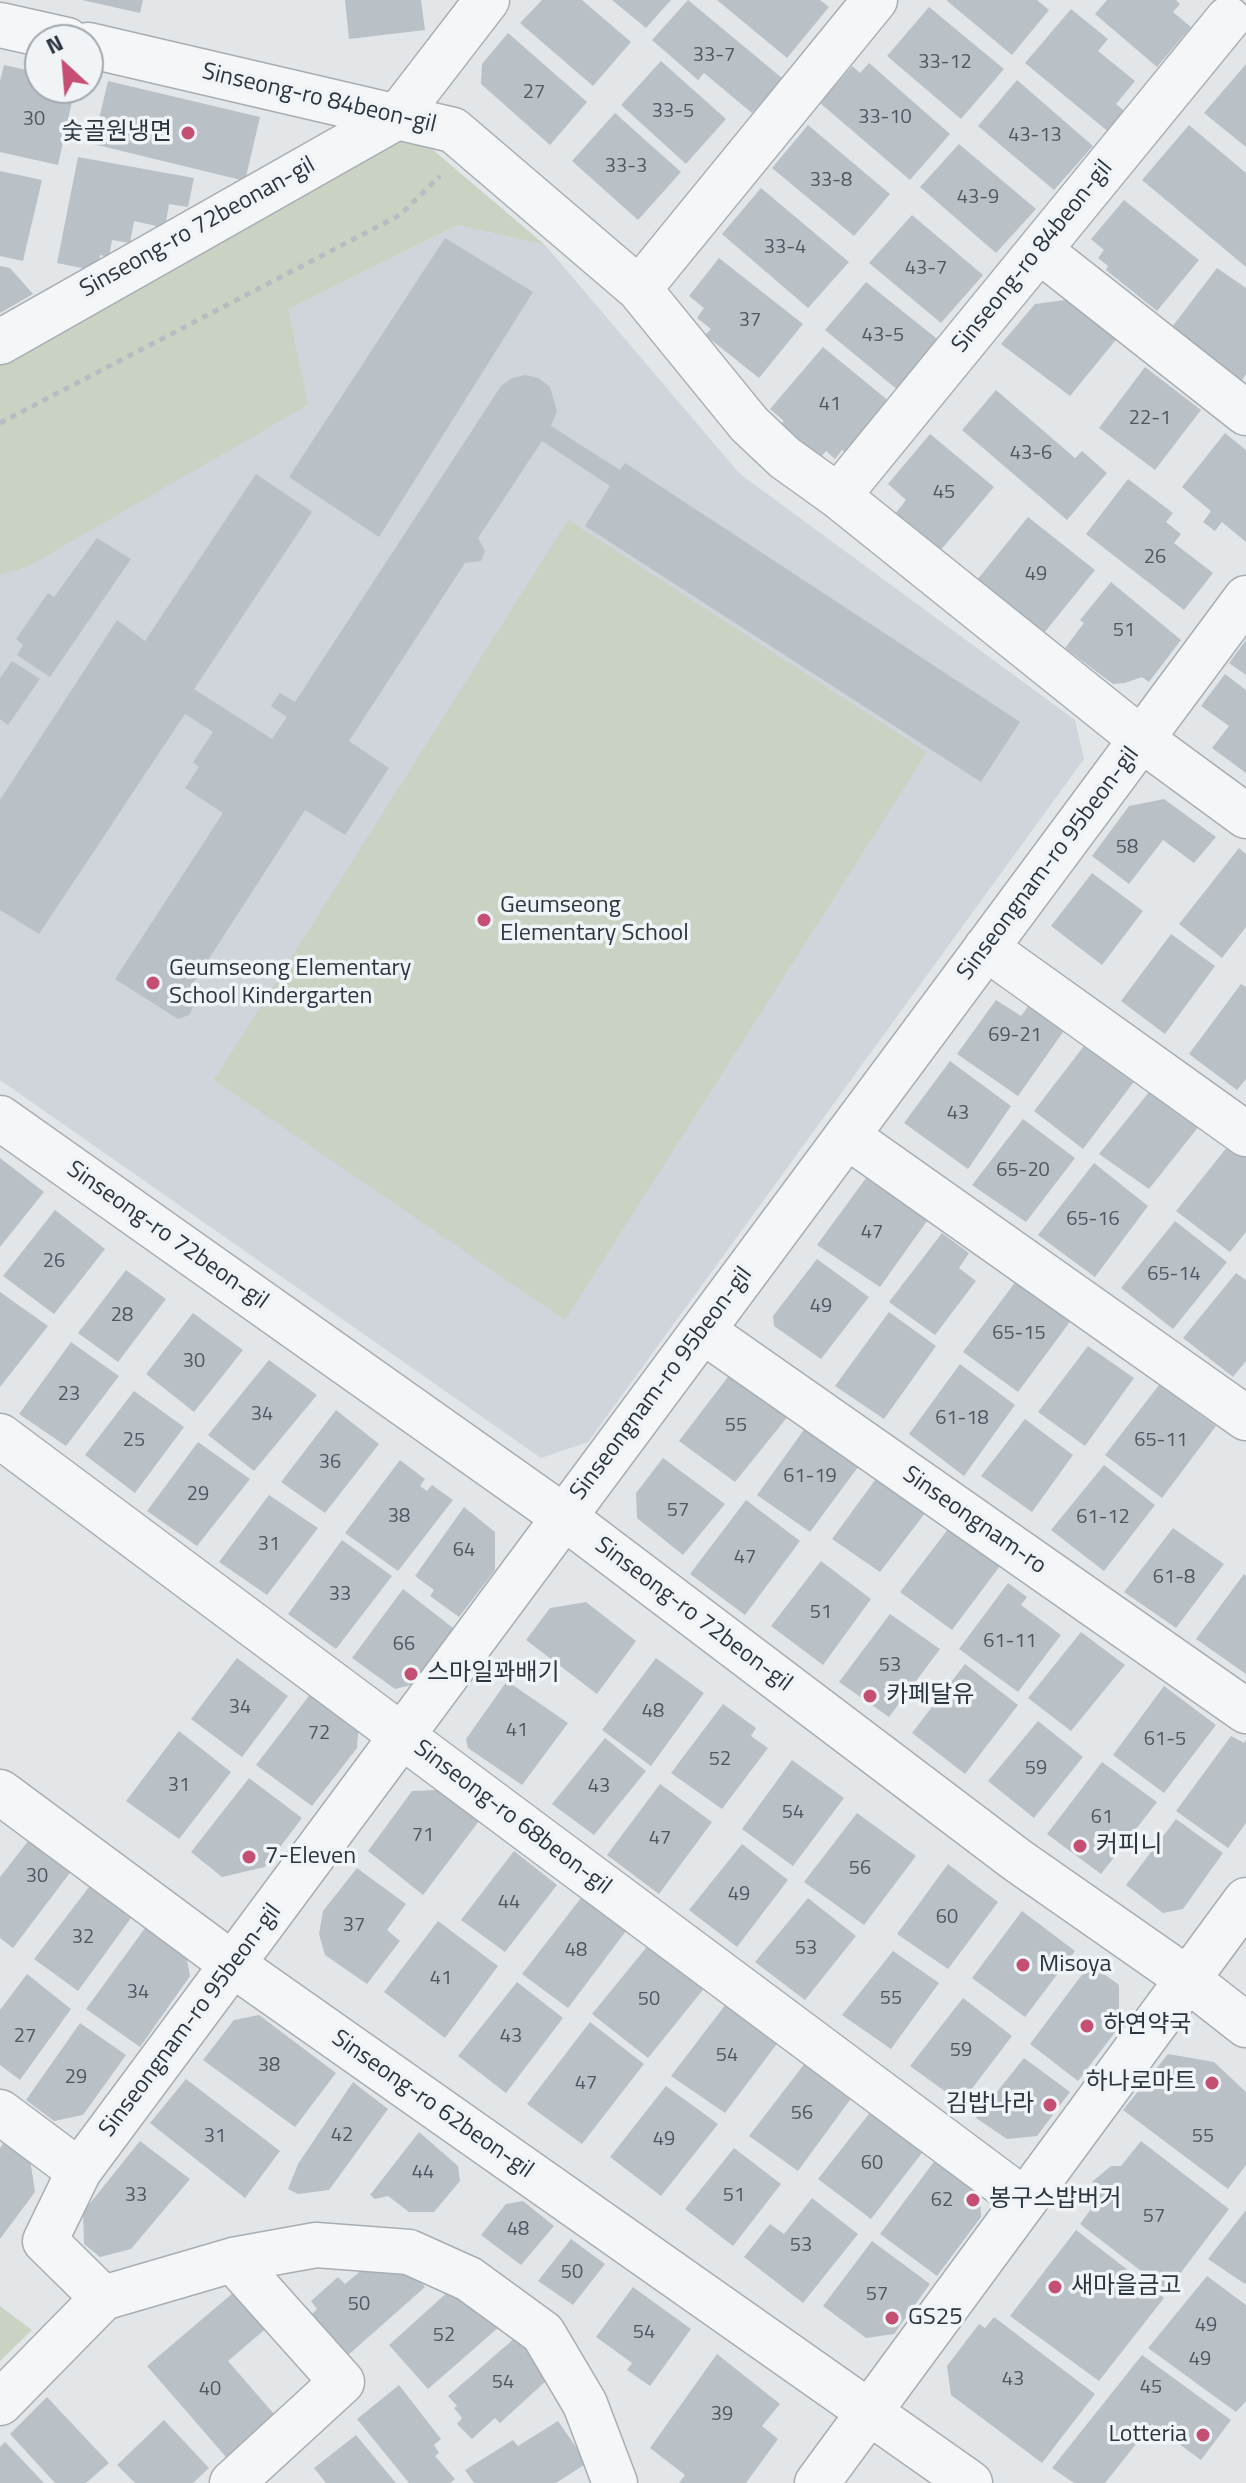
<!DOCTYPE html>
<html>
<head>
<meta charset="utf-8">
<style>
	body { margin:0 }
	#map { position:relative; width:1246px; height:2483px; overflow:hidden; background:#e2e6e9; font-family:"Titillium Web",sans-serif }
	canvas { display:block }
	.north { position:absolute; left:24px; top:24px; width:80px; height:80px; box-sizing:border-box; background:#f1f4f7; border:2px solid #a2a8ae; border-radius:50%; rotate:334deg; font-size:22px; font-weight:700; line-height:32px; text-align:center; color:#2b3640 }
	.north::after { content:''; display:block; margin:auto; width:28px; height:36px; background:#c54f73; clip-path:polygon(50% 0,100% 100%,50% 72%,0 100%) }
</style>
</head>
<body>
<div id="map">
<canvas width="1246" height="2483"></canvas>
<div class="north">N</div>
</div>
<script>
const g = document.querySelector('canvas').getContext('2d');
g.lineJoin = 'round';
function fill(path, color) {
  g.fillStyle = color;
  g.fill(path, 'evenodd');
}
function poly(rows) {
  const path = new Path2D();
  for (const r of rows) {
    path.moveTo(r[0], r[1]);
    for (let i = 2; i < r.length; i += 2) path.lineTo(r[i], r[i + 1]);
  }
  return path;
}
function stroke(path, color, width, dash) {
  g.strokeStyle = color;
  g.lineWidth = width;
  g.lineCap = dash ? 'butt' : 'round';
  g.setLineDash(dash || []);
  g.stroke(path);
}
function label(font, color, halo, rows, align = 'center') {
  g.font = font + ' "Titillium Web","Noto Sans KR",sans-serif';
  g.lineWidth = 7;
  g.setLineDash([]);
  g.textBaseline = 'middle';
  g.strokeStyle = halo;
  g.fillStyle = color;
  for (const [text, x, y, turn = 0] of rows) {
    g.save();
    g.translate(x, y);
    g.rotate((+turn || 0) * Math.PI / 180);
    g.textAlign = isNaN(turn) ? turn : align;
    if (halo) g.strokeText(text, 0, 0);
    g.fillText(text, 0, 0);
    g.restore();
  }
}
fill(poly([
	[457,225,545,245,740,474,1075,720,1084,759,588,1442,541,1458,0,1080,0,575,27,567,287,309]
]), '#d0d5db');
fill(poly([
	[399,138,426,144,545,245,457,225,288,309,308,405,27,567,0,575,0,360],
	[568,520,927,752,565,1320,214,1080],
	[0,2306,32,2330,0,2361]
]), '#c9d2c3');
fill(poly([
	[82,0,143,0,140,13],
	[345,0,421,0,425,30,349,39],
	[542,0,582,0,631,42,593,86,520,23],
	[612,0,671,0,646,28],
	[688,0,782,78,752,113,704,73,698,80,652,40],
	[717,0,820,0,829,7,787,58],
	[946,0,1037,0,1049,10,1012,55],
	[1107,0,1176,0,1180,4,1173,12,1191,27,1157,67,1095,14],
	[929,7,1004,69,961,119,887,56],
	[1071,9,1108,39,1098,51,1135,81,1116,104,1128,114,1111,134,1025,63],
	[508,33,587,102,550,145,481,84,482,64],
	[661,61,726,119,686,164,621,105],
	[869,63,950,134,910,180,820,103,852,66,860,73],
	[1246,64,1246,147,1204,113],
	[4,65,40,73,40,88,75,88,58,165,0,152,0,81],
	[1017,80,1093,146,1054,190,978,126],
	[108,81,260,117,245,181,93,144],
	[615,113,681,172,638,220,572,161],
	[808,125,890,194,854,236,772,168],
	[1189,125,1246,173,1246,267,1142,180],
	[959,144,1036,209,996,253,920,187],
	[78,157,194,178,188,207,169,204,165,228,134,221,130,243,112,240,109,257,100,255,97,271,57,263],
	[0,171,42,180,23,261,0,256],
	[761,188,849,262,808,308,722,234],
	[1124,200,1199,260,1157,311,1106,270,1108,266,1098,258,1104,250,1091,239],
	[912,215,983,275,941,323,869,263],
	[445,238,533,292,379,537,289,477],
	[719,258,803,324,759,378,705,335,711,329,697,318,704,308,689,296],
	[0,266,10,268,33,294,0,313],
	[1217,268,1246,288,1246,374,1240,383,1169,331],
	[866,282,941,342,899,391,825,330],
	[1073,299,1119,336,1070,396,1001,344,1035,304],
	[823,347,890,402,850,456,842,450,835,459,826,451,820,458,780,425,784,421,770,409],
	[1145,367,1201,410,1155,470,1099,428],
	[525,375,538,378,550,387,557,411,551,426,620,470,625,463,1020,722,981,782,585,526,610,486,542,441,478,538,485,551,481,561,465,563,349,741,389,768,345,835,305,810,188,991,194,1005,189,1015,178,1019,115,979,223,813,185,788,199,767,193,762,213,732,185,714,39,934,0,910,0,800,117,620,145,641,256,474,312,512,194,689,272,739,287,717,271,706,280,693,295,702,501,386,512,378],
	[996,390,1075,458,1082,451,1107,473,1067,520,962,430],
	[1225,433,1246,450,1246,542,1222,522,1215,531,1203,522,1211,511,1182,487],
	[930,434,994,487,939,552,895,514,906,500,888,484],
	[1128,479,1173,513,1166,522,1181,534,1174,543,1213,573,1184,610,1086,534],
	[1028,517,1095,570,1044,633,977,580],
	[97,538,131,559,50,677,17,655,23,645,16,639,48,593,54,597],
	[1111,582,1181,640,1149,682,1142,677,1125,683,1113,684,1065,648,1084,623,1080,620],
	[1246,640,1246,675,1229,663],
	[12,661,40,679,8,725,0,719,0,678],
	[1225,674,1246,690,1246,773,1212,748,1229,726,1201,706],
	[1164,799,1216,837,1194,863,1163,840,1129,884,1092,856,1129,806],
	[1239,848,1246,854,1246,927,1222,958,1179,924],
	[1092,873,1143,911,1102,965,1051,926],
	[1171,934,1215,966,1165,1034,1121,1001],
	[1241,984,1246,987,1246,1079,1237,1090,1189,1054],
	[1037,994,1073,1018,1018,1096,957,1054,996,1000,1021,1016],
	[1090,1038,1139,1075,1083,1149,1034,1111],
	[950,1061,1011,1106,968,1169,904,1123],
	[1154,1086,1203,1121,1149,1189,1099,1154],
	[1023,1119,1075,1158,1026,1222,972,1185],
	[1232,1141,1246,1151,1246,1232,1230,1252,1176,1211],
	[0,1158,44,1192,0,1247],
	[1094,1163,1148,1206,1095,1277,1038,1235],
	[866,1178,927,1221,880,1287,817,1245],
	[55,1210,105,1249,54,1314,3,1276],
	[1175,1221,1227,1262,1173,1329,1121,1288],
	[942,1233,969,1253,959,1268,976,1281,935,1335,889,1302],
	[817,1259,869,1297,821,1359,774,1326,773,1316],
	[126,1270,166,1299,118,1362,78,1333],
	[1022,1273,1075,1315,1018,1392,963,1352],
	[1236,1273,1246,1280,1246,1361,1233,1377,1183,1338],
	[0,1292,48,1326,0,1387],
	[889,1312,936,1346,884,1419,835,1386],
	[193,1313,243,1350,194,1412,146,1374],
	[71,1342,119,1376,66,1446,19,1414],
	[1088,1346,1134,1378,1085,1446,1038,1412],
	[269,1360,317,1395,254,1471,208,1435],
	[960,1364,1015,1405,964,1476,909,1434],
	[734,1369,793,1410,735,1482,679,1441],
	[1159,1385,1216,1426,1162,1498,1105,1455],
	[134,1391,184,1427,135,1493,85,1455],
	[336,1410,379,1444,325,1513,281,1482],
	[1025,1419,1073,1455,1032,1512,981,1476],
	[811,1420,864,1459,810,1532,757,1495],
	[198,1442,250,1479,197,1546,147,1511],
	[663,1458,725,1504,683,1555,637,1518,636,1493],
	[400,1460,425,1479,420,1486,427,1491,432,1485,453,1500,398,1571,345,1533],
	[1104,1465,1155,1505,1104,1571,1051,1530],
	[881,1472,929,1508,880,1572,832,1539],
	[269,1495,318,1528,267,1595,219,1562],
	[746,1500,800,1541,745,1615,690,1574],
	[464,1507,495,1532,495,1570,459,1617,430,1596,434,1590,415,1576],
	[952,1524,1003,1562,952,1630,900,1592],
	[1173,1528,1224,1564,1176,1628,1124,1592],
	[342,1540,392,1576,336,1649,288,1614],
	[821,1561,871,1599,823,1665,771,1626],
	[1244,1574,1246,1576,1246,1674,1196,1639],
	[1008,1583,1027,1597,1021,1605,1061,1635,1018,1692,959,1649],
	[403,1589,457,1631,419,1683,395,1689,352,1658],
	[586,1602,636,1641,597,1694,526,1640,550,1608],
	[890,1614,940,1649,889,1717,839,1682],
	[1081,1632,1125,1665,1071,1731,1028,1698],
	[237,1658,288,1696,242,1757,191,1719],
	[656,1658,704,1693,651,1766,602,1730],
	[965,1664,1018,1705,965,1774,912,1733],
	[507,1681,568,1723,522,1785,468,1748,466,1739],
	[1164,1686,1216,1725,1164,1793,1113,1755],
	[315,1688,359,1721,357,1748,312,1806,256,1765],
	[723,1704,756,1728,751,1736,768,1748,722,1809,671,1773],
	[1038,1721,1083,1757,1034,1818,988,1781],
	[179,1731,231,1772,179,1839,126,1801],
	[1231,1736,1244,1743,1246,1740,1246,1823,1228,1848,1176,1811],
	[605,1738,646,1771,594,1835,552,1804],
	[792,1760,844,1798,793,1866,742,1829],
	[1102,1762,1157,1802,1101,1874,1047,1834],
	[249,1778,302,1818,265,1867,222,1877,191,1852],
	[660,1784,712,1822,659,1894,607,1855],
	[438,1790,479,1821,423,1895,368,1851,412,1791],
	[857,1813,916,1856,864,1925,804,1882],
	[1176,1819,1223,1853,1183,1909,1163,1913,1126,1885],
	[29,1840,72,1870,13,1948,0,1938,0,1877],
	[742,1844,788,1880,737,1947,689,1910],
	[514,1851,557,1885,505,1952,461,1920],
	[948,1864,998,1902,948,1969,897,1934],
	[357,1868,406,1904,387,1930,400,1941,367,1984,325,1955,319,1934,323,1911],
	[89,1887,131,1918,78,1991,34,1959],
	[584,1894,629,1927,568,2008,522,1974],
	[808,1898,856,1936,805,2000,755,1962],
	[1022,1911,1075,1951,1025,2017,972,1978],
	[438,1921,498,1966,445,2038,384,1992],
	[148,1924,186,1954,190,1976,140,2047,86,2009],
	[650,1943,706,1986,648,2058,592,2014],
	[893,1951,939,1983,891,2049,842,2015],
	[1090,1964,1119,1985,1119,2027,1078,2081,1030,2044],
	[27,1974,71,2009,20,2080,0,2065,0,2010],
	[517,1982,563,2018,506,2093,458,2056],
	[963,1998,1012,2036,961,2103,910,2066],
	[729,2000,782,2037,725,2113,671,2076],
	[259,2015,336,2073,295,2127,203,2060,234,2020],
	[590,2022,644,2064,582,2144,527,2104],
	[80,2023,126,2055,83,2115,54,2121,26,2100],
	[1168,2054,1214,2062,1246,2092,1246,2165,1228,2189,1123,2110],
	[809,2058,855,2093,798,2171,749,2136],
	[1024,2058,1070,2092,1037,2136,1007,2139,976,2118],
	[186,2079,280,2151,245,2198,150,2123],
	[353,2082,388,2109,329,2190,298,2194,288,2189,298,2164],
	[666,2086,718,2124,661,2196,610,2157],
	[872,2110,925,2149,871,2219,818,2179],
	[419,2132,458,2166,460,2181,434,2212,409,2212,388,2196,375,2199,370,2195],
	[6,2140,30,2159,35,2192,0,2239,0,2148],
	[140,2141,190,2179,131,2249,100,2257,84,2244,83,2212],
	[1141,2141,1229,2209,1167,2291,1080,2224,1091,2209,1088,2199,1093,2181,1111,2166,1121,2166],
	[734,2148,781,2184,733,2246,685,2209],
	[939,2155,980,2186,981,2217,937,2276,880,2234],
	[812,2198,858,2234,803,2303,744,2257,770,2224,784,2234],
	[523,2201,554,2226,521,2265,481,2235,506,2204],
	[1246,2210,1246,2282,1245,2284,1208,2259],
	[1076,2230,1164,2298,1099,2381,1010,2316],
	[571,2239,605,2264,573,2305,538,2281],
	[872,2241,930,2284,894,2334,866,2338,823,2306],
	[394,2252,425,2287,346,2357,311,2315,317,2309,311,2301,338,2277,345,2284,369,2264],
	[1207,2276,1246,2305,1246,2401,1236,2412,1148,2348],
	[460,2281,499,2327,428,2389,389,2345],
	[240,2287,270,2325,228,2361,274,2414,226,2457,147,2366],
	[633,2287,691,2329,650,2386,627,2370,632,2363,596,2337],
	[994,2317,1095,2394,1042,2463,951,2395,947,2366,979,2324,985,2328],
	[523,2331,557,2371,500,2423,495,2418,472,2439,457,2424,462,2418,454,2408,457,2406,448,2396],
	[717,2354,780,2404,762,2426,778,2439,746,2483,679,2483,685,2475,650,2448],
	[1142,2355,1231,2420,1201,2460,1152,2424,1105,2483,1074,2483,1052,2468],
	[399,2385,441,2439,434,2445,439,2453,435,2456,455,2479,450,2483,409,2483,357,2419],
	[47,2397,109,2463,86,2483,55,2483,10,2434],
	[164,2420,209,2468,193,2483,135,2483,117,2465],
	[558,2421,587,2463,556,2483,474,2483,465,2470,513,2440,518,2446],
	[356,2435,396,2483,326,2483,314,2468],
	[5,2442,44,2483,0,2483,0,2447]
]), '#b9c0c6');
const minor = poly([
	[0,25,67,40],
	[88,45,453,130,639,289,749,424,785,458,838,496,1141,739,1246,816],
	[1039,250,1246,413],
	[639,289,875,0],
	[0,342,397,117,487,0],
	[838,496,1228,19],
	[986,948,1246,1134],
	[0,1118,564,1517,1017,1860,1186,1978,1246,2025],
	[847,1136,1246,1418],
	[703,1331,1246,1711],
	[0,1436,1024,2200],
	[0,1792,232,1964,970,2483],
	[0,2112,79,2171,45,2241,103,2298,233,2260,316,2245,409,2252,469,2279,543,2333,585,2404,615,2483],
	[79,2171,1246,598],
	[0,2403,103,2298],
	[232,2483,342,2382,233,2260],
	[817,2483,1246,1900]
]);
stroke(minor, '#a7aeb3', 47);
stroke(poly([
	[0,423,400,215,440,176]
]), '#b8bcc1', 5, [6, 6]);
stroke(minor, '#f4f6f8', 44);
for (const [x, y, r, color] of [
	[188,133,8,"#c54f73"],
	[484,920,8,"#c54f73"],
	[153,983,8,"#c54f73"],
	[411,1674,8,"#c54f73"],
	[870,1696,8,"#c54f73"],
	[1080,1846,8,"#c54f73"],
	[249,1857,8,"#c54f73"],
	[1023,1965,8,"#c54f73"],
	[1087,2026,8,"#c54f73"],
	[1212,2083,8,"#c54f73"],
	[1050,2105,8,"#c54f73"],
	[973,2200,8,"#c54f73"],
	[1055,2287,8,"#c54f73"],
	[892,2318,8,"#c54f73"],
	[1203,2435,8,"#c54f73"]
]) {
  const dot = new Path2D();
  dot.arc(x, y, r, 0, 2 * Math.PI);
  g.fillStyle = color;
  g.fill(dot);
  stroke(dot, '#f1f4f7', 3);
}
label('20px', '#4e5862', null, [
	["33-7",714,56],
	["33-12",945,63],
	["27",534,93],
	["33-5",673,112],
	["33-10",885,118],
	["30",34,120],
	["43-13",1035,136],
	["33-3",626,167],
	["33-8",831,181],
	["43-9",978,198],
	["33-4",785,248],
	["43-7",926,269],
	["37",750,321],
	["43-5",883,336],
	["41",830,405],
	["22-1",1150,419],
	["43-6",1031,454],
	["45",944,493],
	["26",1155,558],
	["49",1036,575],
	["51",1124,631],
	["58",1127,848],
	["69-21",1015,1036],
	["43",958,1114],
	["65-20",1023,1171],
	["65-16",1093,1220],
	["47",872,1233],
	["26",54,1262],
	["65-14",1174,1275],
	["49",821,1307],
	["28",122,1316],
	["65-15",1019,1334],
	["30",194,1362],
	["23",69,1395],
	["34",262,1415],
	["61-18",962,1419],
	["55",736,1426],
	["25",134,1441],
	["65-11",1161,1441],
	["36",330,1463],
	["61-19",810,1477],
	["29",198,1495],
	["57",678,1511],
	["38",399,1517],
	["61-12",1103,1518],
	["31",269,1545],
	["64",464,1551],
	["47",745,1558],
	["61-8",1174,1578],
	["33",340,1595],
	["51",821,1613],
	["61-11",1010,1642],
	["66",404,1645],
	["53",890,1666],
	["34",240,1708],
	["48",653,1712],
	["41",517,1731],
	["72",319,1734],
	["61-5",1165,1740],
	["52",720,1760],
	["59",1036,1769],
	["31",179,1786],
	["43",599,1787],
	["54",793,1813],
	["61",1102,1818],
	["71",423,1836],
	["47",660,1839],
	["56",860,1869],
	["30",37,1877],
	["49",739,1895],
	["44",509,1903],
	["60",947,1918],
	["37",354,1926],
	["32",83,1938],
	["53",806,1949],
	["48",576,1951],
	["41",441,1979],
	["34",138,1993],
	["55",891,1999],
	["50",649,2000],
	["27",25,2037],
	["43",511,2037],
	["59",961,2051],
	["54",727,2056],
	["38",269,2066],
	["29",76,2078],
	["47",586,2084],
	["56",802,2114],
	["42",342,2136],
	["31",215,2137],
	["55",1203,2137],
	["49",664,2140],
	["60",872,2164],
	["44",423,2173],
	["33",136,2196],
	["51",734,2196],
	["62",942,2201],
	["57",1154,2217],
	["48",518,2230],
	["53",801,2246],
	["50",572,2273],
	["57",877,2295],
	["50",359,2305],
	["49",1206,2326],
	["54",644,2333],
	["52",444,2336],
	["49",1200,2360],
	["43",1013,2380],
	["54",503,2383],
	["45",1151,2388],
	["40",210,2390],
	["39",722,2415]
]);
label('24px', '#2b3640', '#f1f4f7', [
	["Sinseong-ro 84beon-gil",319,99,13],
	["Sinseong-ro 72beonan-gil",198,228,-29],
	["Sinseong-ro 84beon-gil",1033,257,-51],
	["Sinseongnam-ro 95beon-gil",1049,864,-53],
	["Sinseong-ro 72beon-gil",167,1236,35],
	["Sinseongnam-ro 95beon-gil",662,1384,-53],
	["Sinseongnam-ro",974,1521,35],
	["Sinseong-ro 72beon-gil",693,1615,37],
	["Sinseong-ro 68beon-gil",512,1818,37],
	["Sinseongnam-ro 95beon-gil",191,2021,-53],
	["Sinseong-ro 62beon-gil",432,2105,35]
]);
label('24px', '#2b3640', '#f1f4f7', [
	["숯골원냉면",172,133,"right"],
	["Geumseong",500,906],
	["Elementary School",500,934],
	["Geumseong Elementary",169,969],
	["School Kindergarten",169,997],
	["스마일꽈배기",427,1674],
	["카페달유",886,1696],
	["커피니",1096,1846],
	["7-Eleven",265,1857],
	["Misoya",1039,1965],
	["하연약국",1103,2026],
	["하나로마트",1196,2083,"right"],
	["김밥나라",1034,2105,"right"],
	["봉구스밥버거",989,2200],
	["새마을금고",1071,2287],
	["GS25",908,2318],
	["Lotteria",1187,2435,"right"]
], 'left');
</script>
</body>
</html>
